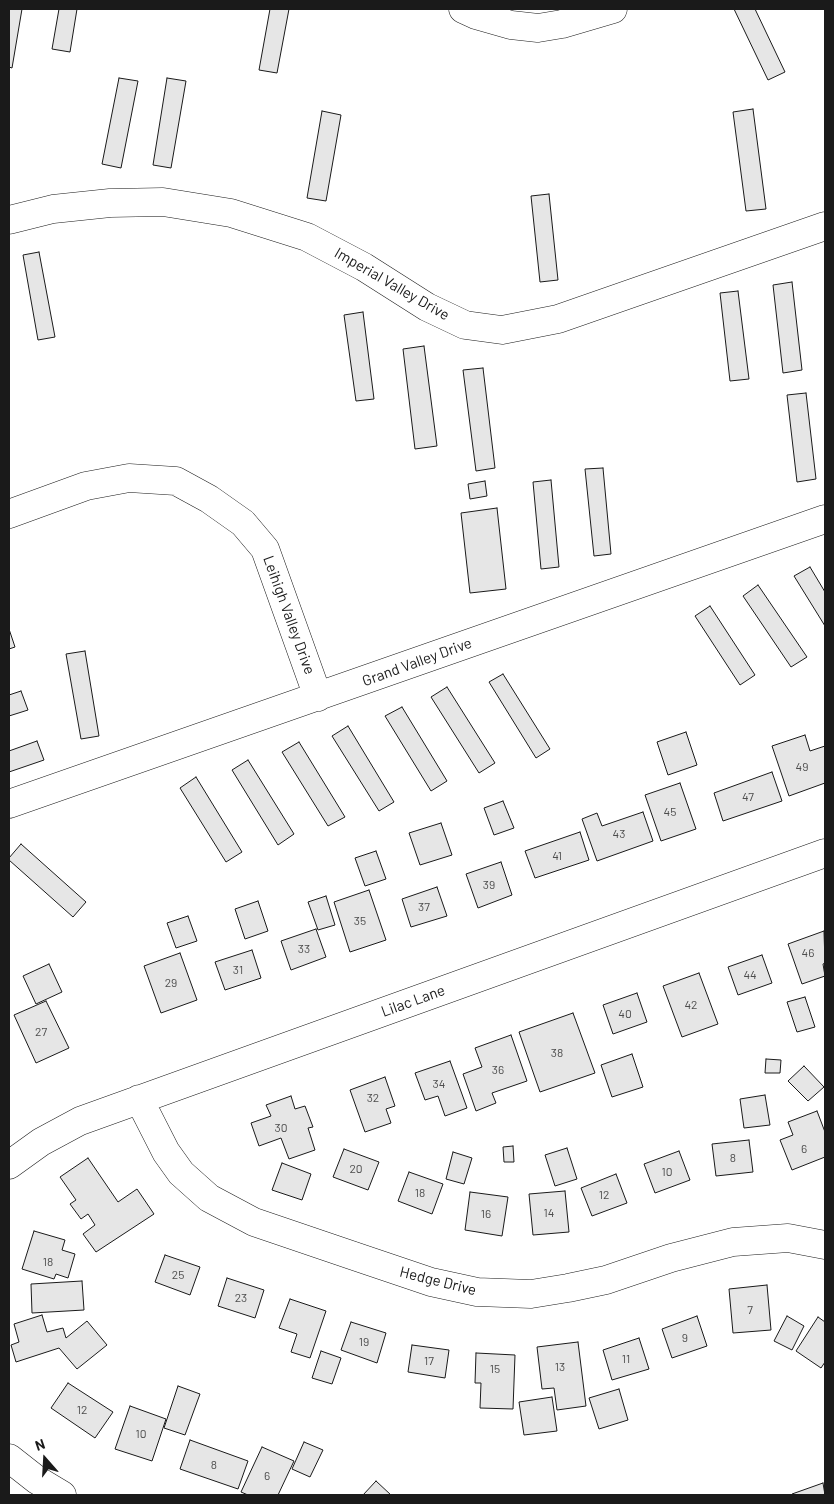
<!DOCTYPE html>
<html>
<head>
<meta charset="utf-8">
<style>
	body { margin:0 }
	#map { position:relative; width:834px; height:1504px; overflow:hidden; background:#fff; font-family:Barlow,sans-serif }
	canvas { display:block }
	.frame { position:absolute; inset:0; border:10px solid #1a1a1a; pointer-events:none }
	.north { position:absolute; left:20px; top:1434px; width:50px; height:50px; -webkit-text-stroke:4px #fff; paint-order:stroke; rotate:341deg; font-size:14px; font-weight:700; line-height:20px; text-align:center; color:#1a1a1a }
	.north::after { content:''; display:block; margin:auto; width:18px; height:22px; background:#1a1a1a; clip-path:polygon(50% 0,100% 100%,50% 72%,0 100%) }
</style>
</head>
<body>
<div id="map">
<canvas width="834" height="1504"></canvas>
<div class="frame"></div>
<div class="north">N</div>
</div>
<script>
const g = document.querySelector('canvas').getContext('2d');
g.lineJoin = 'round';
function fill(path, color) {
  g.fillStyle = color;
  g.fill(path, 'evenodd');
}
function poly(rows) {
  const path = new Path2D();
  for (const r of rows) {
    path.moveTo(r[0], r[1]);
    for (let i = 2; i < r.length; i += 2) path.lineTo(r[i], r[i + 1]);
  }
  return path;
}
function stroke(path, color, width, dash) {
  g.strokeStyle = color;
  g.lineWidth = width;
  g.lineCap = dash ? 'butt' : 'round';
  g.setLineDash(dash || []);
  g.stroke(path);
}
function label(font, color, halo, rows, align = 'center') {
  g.font = font + ' Barlow,sans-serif';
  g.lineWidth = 4;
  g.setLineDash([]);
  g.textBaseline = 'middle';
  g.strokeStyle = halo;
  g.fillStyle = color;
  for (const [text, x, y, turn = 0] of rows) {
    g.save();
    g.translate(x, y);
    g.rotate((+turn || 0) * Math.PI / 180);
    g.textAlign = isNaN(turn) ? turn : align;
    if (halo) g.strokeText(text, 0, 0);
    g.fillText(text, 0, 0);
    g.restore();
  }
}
const building = poly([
	[9,9,22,9,12,68,9,67,9,9],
	[59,9,77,9,70,52,52,49,59,9],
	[270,9,289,9,277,73,259,70,270,9],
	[734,9,755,9,785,72,768,80,734,9],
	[119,78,138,81,121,168,102,164,119,78],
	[167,78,186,81,171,168,153,165,167,78],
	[753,109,766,209,746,211,733,112,753,109],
	[322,111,341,115,326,201,307,198,322,111],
	[549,194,558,280,540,282,531,196,549,194],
	[39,252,55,337,38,340,23,255,39,252],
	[792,282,802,370,783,373,773,285,792,282],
	[738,291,749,379,730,381,720,293,738,291],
	[363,312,374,399,356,401,344,315,363,312],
	[424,346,437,446,415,449,403,349,424,346],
	[483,368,495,468,476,471,463,370,483,368],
	[806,393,816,479,797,482,787,395,806,393],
	[603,468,611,554,594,556,585,469,603,468],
	[551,480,559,567,541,569,533,482,551,480],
	[485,481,487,496,470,499,468,484,485,481],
	[497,508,506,589,470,593,461,513,497,508],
	[810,567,825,592,825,626,794,576,810,567],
	[758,585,807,657,791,667,743,596,758,585],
	[710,606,755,675,740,685,695,616,710,606],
	[9,629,15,647,9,649,9,629],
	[85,651,99,736,81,739,66,654,85,651],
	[503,674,550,749,536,758,489,682,503,674],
	[447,687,495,763,479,773,431,697,447,687],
	[21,691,28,710,9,716,9,695,21,691],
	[402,707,447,781,431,791,385,716,402,707],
	[348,726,394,802,379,811,332,736,348,726],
	[686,732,697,765,668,775,657,742,686,732],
	[805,735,810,751,825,746,825,783,789,796,772,746,805,735],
	[37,741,44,760,9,772,9,751,37,741],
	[299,742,345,817,328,826,282,752,299,742],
	[248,760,294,834,278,845,232,770,248,760],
	[772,772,782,801,723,821,714,793,772,772],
	[196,777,242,852,226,862,180,788,196,777],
	[680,783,696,829,661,841,645,795,680,783],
	[503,801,514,828,494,835,484,808,503,801],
	[643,812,653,841,597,861,582,819,597,813,602,826,643,812],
	[441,823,452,855,420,865,409,833,441,823],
	[580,832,589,860,535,878,525,851,580,832],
	[21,844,86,902,73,917,9,860,9,858,21,844],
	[376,851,386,879,365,886,355,858,376,851],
	[501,862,512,895,478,908,466,874,501,862],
	[437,887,447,916,411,927,402,899,437,887],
	[369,890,386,940,350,952,334,902,369,890],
	[326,896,335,925,318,930,308,902,326,896],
	[258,901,268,931,245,939,235,909,258,901],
	[188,916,197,941,176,948,167,923,188,916],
	[316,929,326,957,291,970,281,941,316,929],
	[824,931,825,963,823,964,825,976,802,984,788,944,824,931],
	[252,950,261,978,225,990,215,962,252,950],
	[180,953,197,1000,161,1013,144,966,180,953],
	[762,955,772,983,738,995,728,967,762,955],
	[49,964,62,992,36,1004,23,976,49,964],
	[699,973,718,1024,682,1037,663,986,699,973],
	[637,993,647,1022,613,1034,603,1005,637,993],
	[805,997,815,1027,797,1032,787,1002,805,997],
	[46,1001,69,1048,36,1063,14,1015,46,1001],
	[573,1013,595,1073,540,1092,519,1032,573,1013],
	[511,1035,527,1081,492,1093,496,1103,476,1111,463,1074,482,1067,475,1048,511,1035],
	[632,1054,643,1087,612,1097,601,1065,632,1054],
	[766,1059,781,1060,780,1073,765,1073,766,1059],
	[450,1061,467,1108,445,1116,438,1096,425,1100,415,1073,450,1061],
	[804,1066,824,1087,808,1101,788,1081,804,1066],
	[385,1077,395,1106,386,1109,391,1123,365,1132,350,1090,385,1077],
	[765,1095,770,1125,744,1128,740,1099,765,1095],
	[291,1096,295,1109,305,1106,313,1127,308,1128,315,1150,289,1159,281,1138,259,1146,251,1123,271,1116,266,1105,291,1096],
	[817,1111,825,1132,825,1157,792,1170,780,1140,793,1135,788,1122,817,1111],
	[749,1140,753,1172,716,1176,712,1144,749,1140],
	[513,1146,514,1162,504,1162,503,1147,513,1146],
	[567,1148,577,1179,555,1186,545,1155,567,1148],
	[344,1149,379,1162,368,1190,333,1177,344,1149],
	[679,1151,690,1180,655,1193,644,1164,679,1151],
	[453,1152,472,1158,464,1184,446,1179,453,1152],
	[88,1158,118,1202,137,1189,154,1214,96,1252,83,1234,95,1225,88,1214,81,1219,70,1204,76,1200,60,1177,88,1158],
	[282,1163,311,1174,302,1200,272,1190,282,1163],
	[409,1172,443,1184,432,1214,398,1201,409,1172],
	[616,1174,627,1203,592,1216,581,1188,616,1174],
	[565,1191,569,1232,533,1235,529,1194,565,1191],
	[470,1192,508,1197,502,1236,465,1230,470,1192],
	[34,1231,65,1240,62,1250,75,1254,68,1278,56,1274,54,1279,22,1269,34,1231],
	[165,1255,200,1267,190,1295,155,1282,165,1255],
	[227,1278,264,1290,255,1318,218,1306,227,1278],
	[82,1281,84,1310,32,1313,31,1284,82,1281],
	[767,1285,771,1330,733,1333,729,1289,767,1285],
	[290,1299,326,1311,310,1358,291,1352,297,1334,279,1328,290,1299],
	[42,1315,47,1332,63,1328,66,1338,87,1321,107,1345,77,1369,59,1348,16,1362,11,1345,19,1342,14,1324,42,1315],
	[697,1316,707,1346,672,1358,662,1329,697,1316],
	[787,1316,804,1326,792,1350,774,1341,787,1316],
	[818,1317,825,1322,825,1362,821,1368,796,1351,818,1317],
	[351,1322,386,1333,377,1363,341,1350,351,1322],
	[639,1338,649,1369,612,1380,603,1350,639,1338],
	[578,1342,586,1406,557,1410,554,1388,542,1389,537,1347,578,1342],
	[412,1345,449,1350,445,1378,408,1372,412,1345],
	[321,1351,341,1358,332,1384,312,1378,321,1351],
	[476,1353,515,1355,513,1409,480,1408,481,1383,475,1383,476,1353],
	[68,1383,113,1412,95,1438,51,1408,68,1383],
	[178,1386,200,1394,185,1435,164,1428,178,1386],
	[619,1389,628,1420,599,1429,589,1398,619,1389],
	[552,1397,557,1431,524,1435,519,1402,552,1397],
	[130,1406,166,1419,152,1461,115,1449,130,1406],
	[190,1440,248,1461,238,1489,180,1469,190,1440],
	[304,1442,323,1450,310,1477,292,1469,304,1442],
	[262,1447,294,1461,278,1495,248,1495,241,1492,262,1447],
	[376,1481,391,1495,363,1495,376,1481],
	[823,1483,825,1495,792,1495,792,1494,823,1483]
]);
fill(building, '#e6e6e6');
stroke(building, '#1a1a1a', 1);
const minor = poly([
	[463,9,476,15,511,25,538,28,562,24,613,9],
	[9,220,53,209,110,203,163,202,231,213,307,237,364,267,427,307,465,325,502,330,558,319,825,226],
	[9,514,86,486,129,478,176,481,209,499,243,523,265,549,318,697],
	[9,804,825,519],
	[139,1099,166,1152,181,1173,209,1198,254,1222,354,1256,431,1282,477,1292,531,1294,568,1288,606,1280,671,1258,733,1242,788,1238,825,1245],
	[9,1165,41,1142,80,1121,825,853],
	[9,1458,37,1480,62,1495]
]);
stroke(minor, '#1a1a1a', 29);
stroke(minor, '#fff', 28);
label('12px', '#4d4d4d', null, [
	["49",802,767],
	["47",748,797],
	["45",670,812],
	["43",619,834],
	["41",557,856],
	["39",489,885],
	["37",424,907],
	["35",360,921],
	["33",304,949],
	["46",808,953],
	["31",238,970],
	["44",750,975],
	["29",171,983],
	["42",691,1005],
	["40",625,1014],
	["27",41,1032],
	["38",557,1053],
	["36",498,1070],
	["34",439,1084],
	["32",373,1098],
	["30",281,1128],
	["6",804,1149],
	["8",733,1158],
	["20",356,1169],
	["10",667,1172],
	["18",420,1193],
	["12",604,1195],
	["14",549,1213],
	["16",486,1214],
	["18",48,1262],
	["25",178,1275],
	["23",241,1298],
	["7",750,1310],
	["9",685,1338],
	["19",364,1342],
	["11",626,1359],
	["17",429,1361],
	["13",560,1367],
	["15",495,1369],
	["12",82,1410],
	["10",141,1434],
	["8",214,1465],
	["6",267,1476]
]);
label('15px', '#1a1a1a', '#fff', [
	["Imperial Valley Drive",392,284,30],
	["Leihigh Valley Drive",289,615,70],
	["Grand Valley Drive",417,662,-20],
	["Lilac Lane",413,1001,-20],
	["Hedge Drive",438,1281,14]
]);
</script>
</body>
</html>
